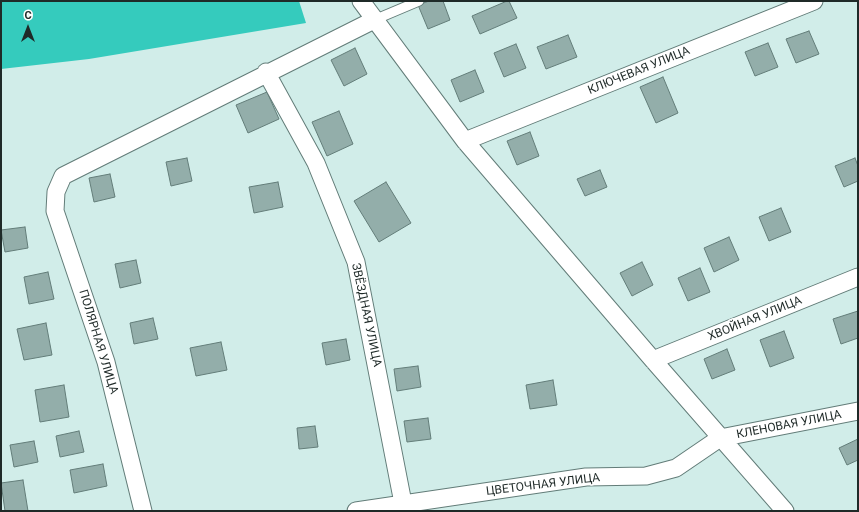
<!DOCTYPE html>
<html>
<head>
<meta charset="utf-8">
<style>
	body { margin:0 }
	#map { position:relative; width:859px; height:512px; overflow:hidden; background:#d1ede9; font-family:Roboto,sans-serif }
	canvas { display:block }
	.frame { position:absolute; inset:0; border:2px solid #1f2a28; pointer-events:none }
	.north { position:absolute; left:8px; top:8px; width:40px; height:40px; -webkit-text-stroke:3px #fff; paint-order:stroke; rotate:0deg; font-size:11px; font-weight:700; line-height:16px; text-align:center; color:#1f2a28 }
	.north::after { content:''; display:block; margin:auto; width:14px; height:18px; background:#1f2a28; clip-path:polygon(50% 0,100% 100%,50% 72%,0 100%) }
</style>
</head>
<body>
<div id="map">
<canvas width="859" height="512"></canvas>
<div class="frame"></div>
<div class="north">С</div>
</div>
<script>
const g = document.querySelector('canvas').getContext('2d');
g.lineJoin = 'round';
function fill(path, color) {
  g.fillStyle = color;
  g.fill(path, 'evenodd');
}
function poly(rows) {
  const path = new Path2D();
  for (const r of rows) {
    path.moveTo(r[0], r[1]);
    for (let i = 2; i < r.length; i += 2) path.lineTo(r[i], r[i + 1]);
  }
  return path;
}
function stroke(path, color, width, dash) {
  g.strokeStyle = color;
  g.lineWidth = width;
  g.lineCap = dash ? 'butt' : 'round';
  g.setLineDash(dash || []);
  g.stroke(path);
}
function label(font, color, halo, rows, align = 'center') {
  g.font = font + ' Roboto,sans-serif';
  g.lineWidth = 3;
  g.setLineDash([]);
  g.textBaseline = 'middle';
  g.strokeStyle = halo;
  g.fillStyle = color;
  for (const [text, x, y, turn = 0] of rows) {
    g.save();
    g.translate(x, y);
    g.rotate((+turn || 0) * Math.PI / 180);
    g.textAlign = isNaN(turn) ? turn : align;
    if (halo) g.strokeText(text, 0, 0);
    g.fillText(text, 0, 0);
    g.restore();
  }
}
fill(poly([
	[1,1,299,1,306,23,89,59,1,69]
]), '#35cbbd');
const building = poly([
	[429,1,443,1,450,20,428,29,418,5,429,1],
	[507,1,509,1,517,18,480,34,472,16,507,1],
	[809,31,819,54,796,63,786,39,809,31],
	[568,35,577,57,546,69,537,47,568,35],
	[768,43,778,67,755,76,745,52,768,43],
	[516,44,526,68,504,77,494,53,516,44],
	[355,48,367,74,344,86,331,60,355,48],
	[475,70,484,92,460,102,451,80,475,70],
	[663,77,678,113,656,123,640,87,663,77],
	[267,92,279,119,248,133,236,105,267,92],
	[339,111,353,144,327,156,312,122,339,111],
	[530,132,539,156,517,165,507,141,530,132],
	[187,158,192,181,171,186,166,162,187,158],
	[855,158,858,166,858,181,844,187,835,166,855,158],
	[600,170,607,187,585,196,577,179,600,170],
	[110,174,115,197,94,202,89,178,110,174],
	[278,182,283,207,254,213,249,187,278,182],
	[386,182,411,223,379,242,354,201,386,182],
	[781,208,791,232,769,241,759,217,781,208],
	[25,227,28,248,5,252,1,230,25,227],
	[729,237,739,260,714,272,704,248,729,237],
	[136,260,141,283,120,288,115,264,136,260],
	[642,262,653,285,632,296,620,273,642,262],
	[700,268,710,292,688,301,678,278,700,268],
	[48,272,54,299,29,304,24,277,48,272],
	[858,311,858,338,841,344,833,319,858,311],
	[153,318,158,339,134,344,130,323,153,318],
	[46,323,52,355,24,360,17,329,46,323],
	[784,331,794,358,770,367,760,340,784,331],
	[346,339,350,360,326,365,322,343,346,339],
	[221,342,227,370,196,376,190,348,221,342],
	[727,349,735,370,712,379,704,359,727,349],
	[418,366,421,387,397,391,394,369,418,366],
	[553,380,557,405,530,409,526,385,553,380],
	[64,385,69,417,40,422,35,390,64,385],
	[428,418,431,439,407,442,404,421,428,418],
	[315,426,318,447,299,449,297,428,315,426],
	[79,431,84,452,60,457,56,436,79,431],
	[858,439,858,460,847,465,839,448,858,439],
	[34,441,38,462,14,467,10,445,34,441],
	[103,464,107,486,74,493,70,470,103,464],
	[23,480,28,511,5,511,1,483,23,480]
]);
fill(building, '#93aeaa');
stroke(building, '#637d79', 1);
const service = poly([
	[374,20,419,1]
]);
const minor = poly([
	[361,1,465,141,653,360,785,511],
	[266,72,316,163,356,262,403,503],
	[465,141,814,1],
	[653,360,858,277],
	[143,511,106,362,55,211,56,192,63,176,374,20],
	[356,511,586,477,646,476,676,468,720,438,858,411]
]);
stroke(service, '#627c78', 11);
stroke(minor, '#627c78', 19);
stroke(service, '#fff', 9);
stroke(minor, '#fff', 17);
label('12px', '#1f2a28', '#fff', [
	["КЛЮЧЕВАЯ УЛИЦА",639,71,-22],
	["ЗВЁЗДНАЯ УЛИЦА",366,315,78],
	["ХВОЙНАЯ УЛИЦА",755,319,-22],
	["ПОЛЯРНАЯ УЛИЦА",98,342,73],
	["КЛЕНОВАЯ УЛИЦА",789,425,-11],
	["ЦВЕТОЧНАЯ УЛИЦА",543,485,-7]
]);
</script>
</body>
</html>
